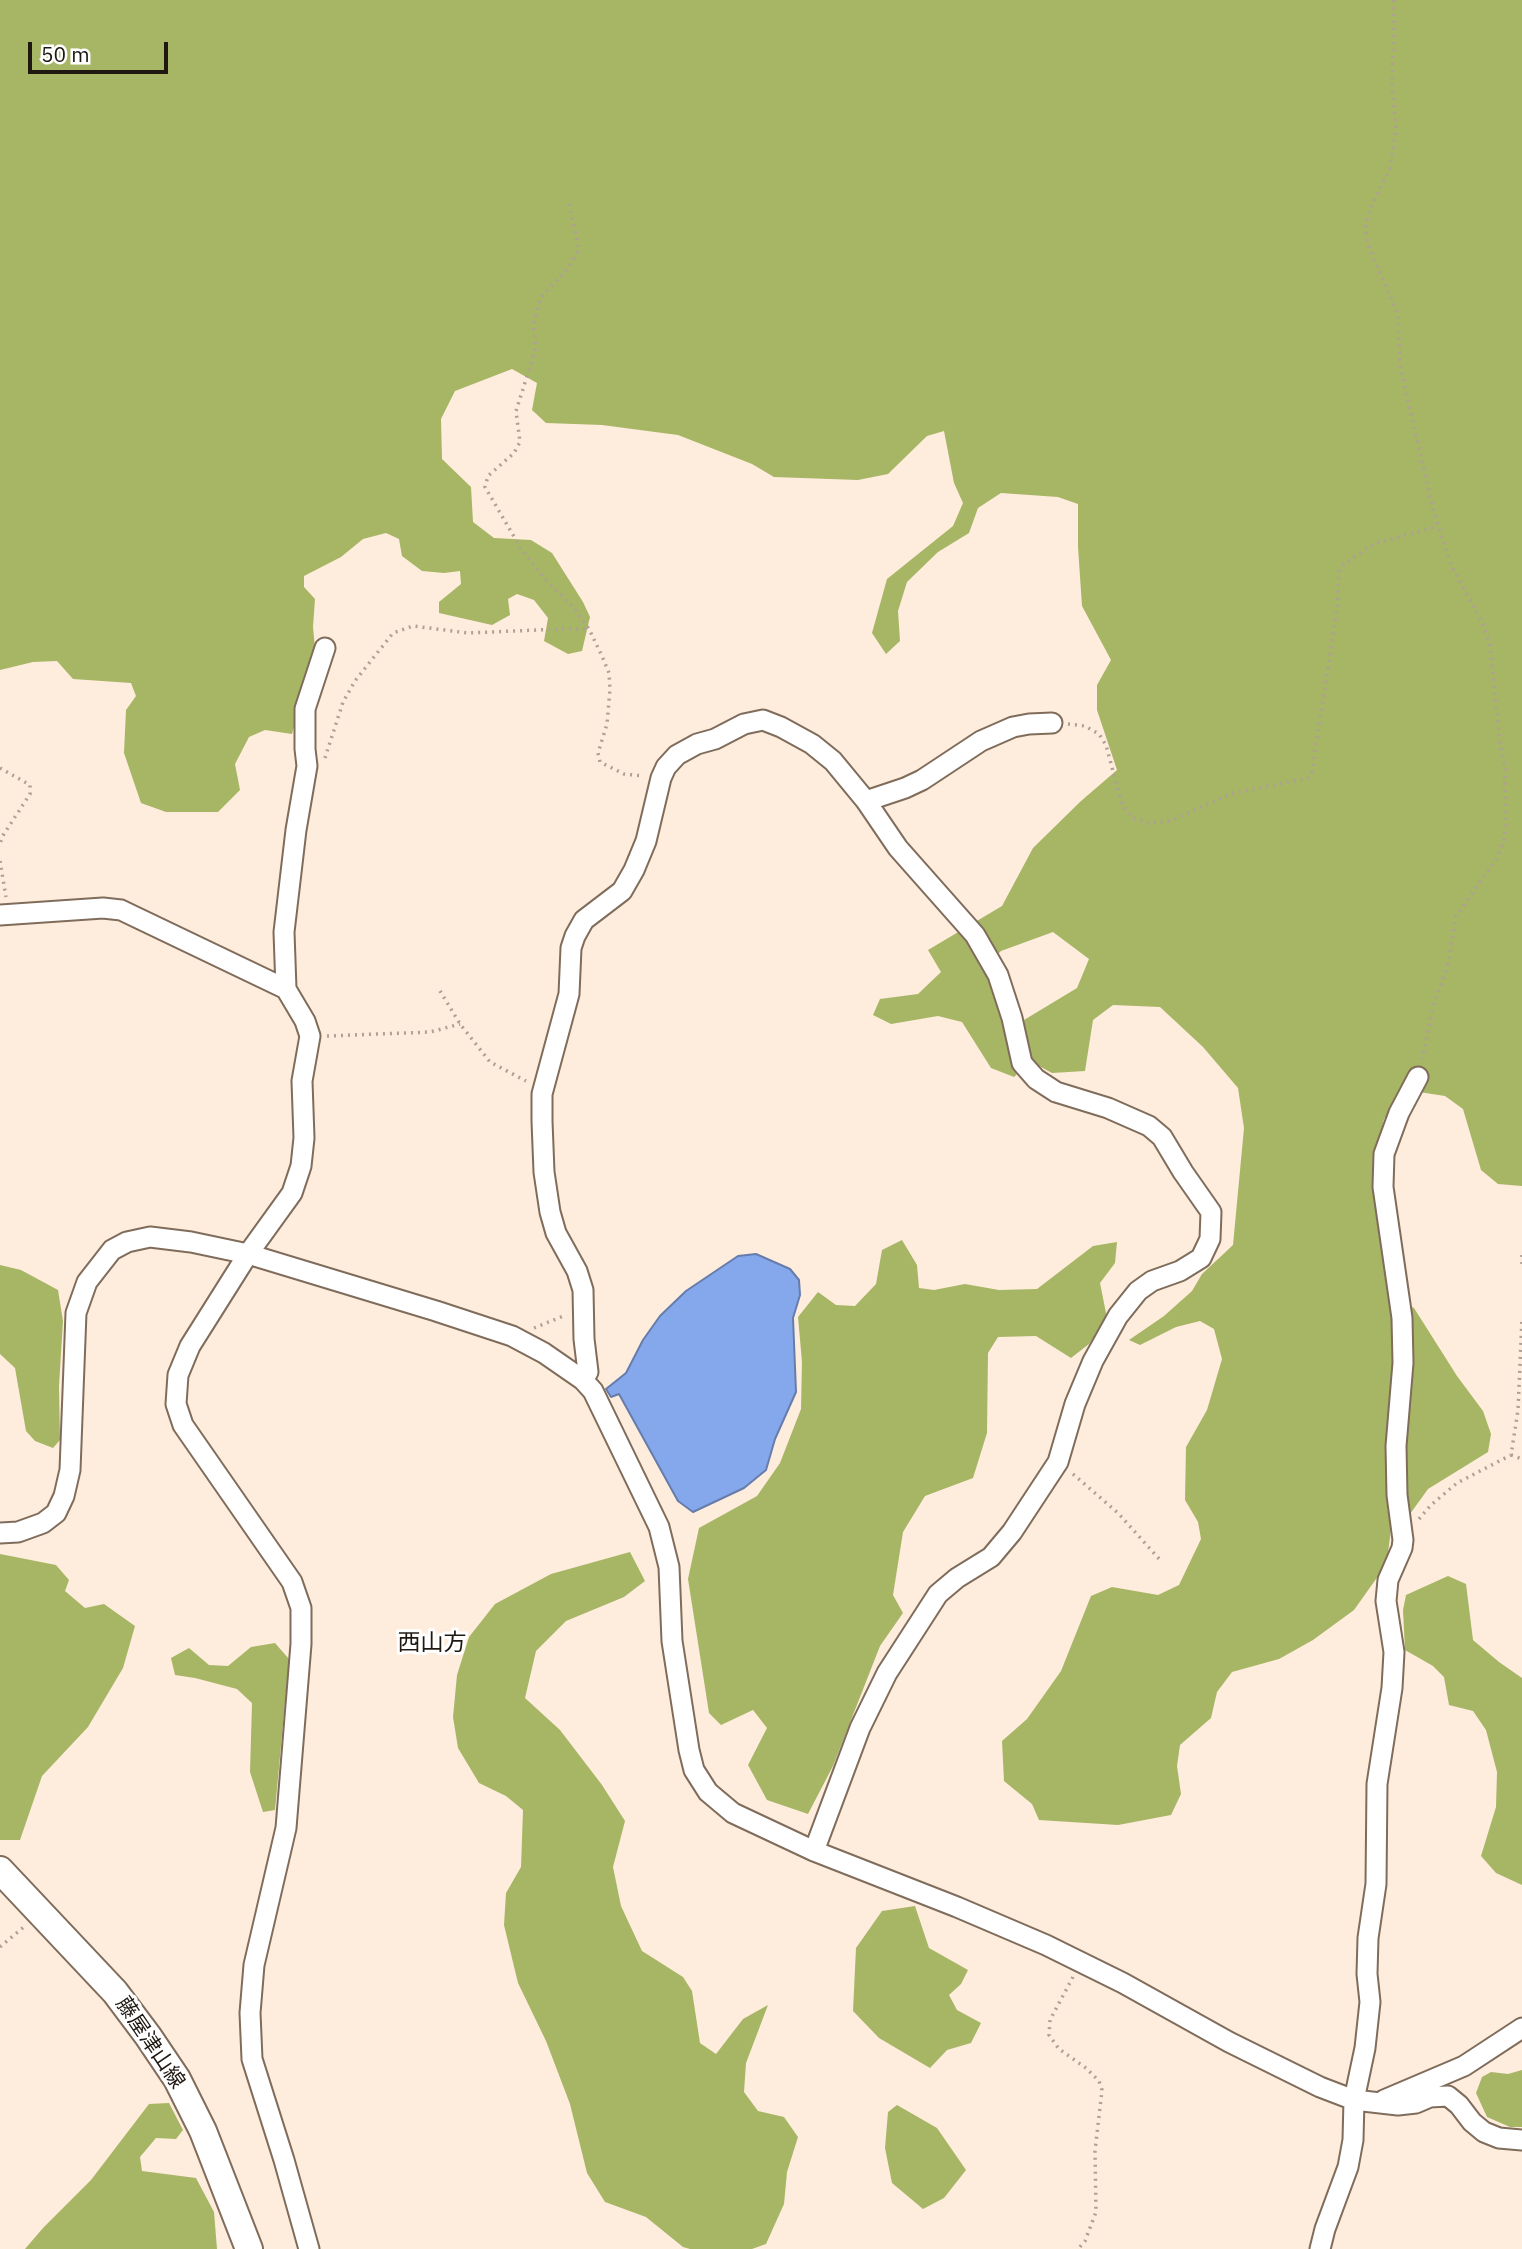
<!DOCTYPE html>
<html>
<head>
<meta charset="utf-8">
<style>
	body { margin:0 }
	#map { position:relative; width:1522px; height:2249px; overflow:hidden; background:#feecdd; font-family:"IBM Plex Sans",sans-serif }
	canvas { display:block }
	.scale { position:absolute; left:28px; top:42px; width:140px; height:32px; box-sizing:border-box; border:4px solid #1f1811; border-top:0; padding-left:9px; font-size:21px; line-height:24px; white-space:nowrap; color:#1f1811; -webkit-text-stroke:5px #fff; paint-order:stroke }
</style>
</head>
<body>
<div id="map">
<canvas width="1522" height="2249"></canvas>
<div class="scale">50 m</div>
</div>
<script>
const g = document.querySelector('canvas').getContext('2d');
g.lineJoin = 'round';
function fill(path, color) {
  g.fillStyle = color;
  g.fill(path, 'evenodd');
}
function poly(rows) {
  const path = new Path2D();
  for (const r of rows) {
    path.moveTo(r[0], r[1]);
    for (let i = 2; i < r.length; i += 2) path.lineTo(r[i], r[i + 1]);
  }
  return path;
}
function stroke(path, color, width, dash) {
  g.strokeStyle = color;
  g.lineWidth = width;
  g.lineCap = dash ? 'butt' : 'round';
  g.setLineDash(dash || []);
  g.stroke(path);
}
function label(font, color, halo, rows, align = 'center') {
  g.font = font + ' "IBM Plex Sans","Noto Sans JP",sans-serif';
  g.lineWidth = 6;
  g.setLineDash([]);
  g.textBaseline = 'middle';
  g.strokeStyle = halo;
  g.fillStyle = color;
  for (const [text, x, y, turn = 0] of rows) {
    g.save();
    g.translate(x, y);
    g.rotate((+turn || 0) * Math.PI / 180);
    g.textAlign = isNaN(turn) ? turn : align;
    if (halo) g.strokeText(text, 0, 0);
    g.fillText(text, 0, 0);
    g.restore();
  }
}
fill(poly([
	[0,0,1522,0,1522,1186,1498,1184,1481,1170,1463,1109,1445,1096,1419,1092,1403,1098,1384,1119,1377,1154,1377,1202,1389,1296,1414,1308,1457,1376,1483,1411,1491,1434,1488,1452,1428,1489,1410,1514,1391,1529,1388,1553,1381,1572,1354,1610,1313,1640,1279,1659,1232,1672,1217,1692,1211,1718,1180,1745,1177,1766,1181,1794,1171,1815,1118,1825,1039,1820,1032,1804,1004,1781,1002,1741,1027,1719,1061,1671,1091,1596,1112,1587,1158,1595,1179,1585,1201,1539,1198,1522,1185,1500,1186,1447,1207,1410,1222,1359,1214,1329,1200,1321,1176,1327,1140,1345,1129,1340,1164,1316,1192,1291,1202,1274,1233,1245,1244,1128,1238,1088,1203,1047,1160,1007,1113,1005,1093,1020,1085,1071,1052,1073,1030,1061,1024,1020,1077,988,1089,959,1053,932,1001,951,985,967,997,992,1020,1071,1014,1077,991,1068,962,1022,938,1016,891,1024,873,1015,880,999,918,994,941,972,928,950,1002,906,1033,848,1081,801,1117,770,1097,710,1097,685,1111,660,1082,606,1078,547,1078,504,1058,497,1001,493,978,508,969,533,938,552,907,582,898,611,900,641,886,654,872,633,887,579,953,526,963,503,954,483,944,431,927,436,888,474,858,480,774,477,752,464,678,435,602,425,546,423,532,410,537,383,512,369,455,391,441,419,442,459,471,487,473,522,494,538,531,540,552,553,583,602,590,617,582,651,568,654,544,641,548,618,534,600,517,594,508,599,510,615,492,625,439,613,439,602,461,584,460,571,444,573,422,571,402,556,399,539,386,533,363,539,341,557,304,576,304,587,315,599,313,627,315,648,292,734,265,730,249,737,235,764,240,790,218,812,166,812,141,803,124,753,126,710,136,696,131,683,73,679,57,661,33,662,0,670],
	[902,1240,917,1265,919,1288,934,1290,965,1284,999,1290,1037,1289,1093,1246,1117,1242,1115,1263,1100,1283,1107,1318,1089,1344,1071,1358,1036,1336,998,1337,988,1353,987,1433,973,1478,925,1496,903,1532,893,1595,903,1613,880,1646,833,1766,808,1814,767,1800,748,1765,767,1728,753,1710,721,1725,709,1713,688,1579,699,1528,757,1496,780,1463,801,1409,802,1362,798,1317,818,1292,836,1305,855,1306,876,1284,882,1250],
	[0,1265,21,1270,58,1290,63,1321,59,1386,60,1440,53,1448,35,1441,26,1431,15,1368,0,1354],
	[630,1552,645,1581,624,1597,566,1621,536,1651,525,1698,560,1730,602,1785,625,1821,613,1867,621,1906,642,1951,683,1977,692,1991,700,2043,716,2054,743,2019,768,2005,746,2063,744,2092,758,2111,784,2117,798,2137,787,2172,784,2204,766,2244,752,2249,690,2249,683,2247,646,2217,605,2202,587,2173,570,2104,546,2041,518,1983,504,1925,506,1893,521,1867,523,1810,506,1796,479,1783,458,1748,453,1717,457,1675,469,1637,495,1604,551,1574],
	[0,1554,56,1565,69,1580,65,1591,85,1608,104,1604,135,1626,123,1668,88,1727,42,1776,20,1840,0,1840],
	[1448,1576,1466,1584,1473,1640,1499,1662,1522,1678,1522,1885,1496,1873,1481,1856,1496,1807,1497,1772,1486,1730,1473,1711,1449,1705,1444,1677,1433,1666,1405,1650,1403,1610,1406,1595],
	[275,1643,289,1659,275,1810,263,1812,250,1772,252,1703,237,1689,195,1678,175,1675,171,1658,189,1648,209,1665,228,1666,251,1647],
	[915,1906,929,1948,968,1970,961,1984,949,1995,957,2010,981,2023,971,2043,947,2050,930,2068,879,2038,853,2011,856,1948,882,1911],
	[1522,2070,1522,2127,1510,2127,1487,2117,1476,2093,1482,2077,1491,2072,1508,2074],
	[169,2103,183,2130,176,2139,156,2138,140,2157,142,2171,196,2178,214,2212,217,2249,25,2249,43,2228,91,2180,149,2104],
	[897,2105,937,2128,966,2170,944,2198,923,2209,892,2183,885,2148,888,2112]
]), '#a7b664');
const water = poly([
	[756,1254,790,1269,799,1280,800,1295,793,1318,796,1392,775,1439,766,1470,744,1488,693,1512,678,1501,619,1394,611,1397,606,1389,626,1373,643,1340,660,1316,686,1291,738,1256,756,1254]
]);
fill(water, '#85a8ed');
stroke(water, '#667dab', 2);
const minor = poly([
	[866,801,905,788,922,780,981,741,1013,727,1029,724,1052,723],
	[0,915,103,908,121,910,286,989],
	[583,1380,588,1372,584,1339,583,1290,577,1271,556,1233,550,1212,544,1172,542,1121,542,1094,569,994,571,948,575,936,584,920,622,891,634,870,646,841,661,778,666,767,677,755,697,744,715,739,744,724,763,720,781,727,812,744,833,761,866,801,898,848,975,935,998,975,1012,1018,1022,1063,1036,1079,1056,1092,1108,1108,1149,1126,1162,1137,1183,1172,1211,1212,1210,1239,1201,1258,1180,1271,1152,1281,1138,1291,1118,1316,1093,1361,1075,1404,1058,1462,1012,1532,991,1557,957,1578,938,1594,887,1673,860,1728,814,1851],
	[0,1533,18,1532,43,1523,56,1513,64,1496,70,1470,76,1313,87,1282,112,1250,127,1242,150,1237,191,1242,248,1254,436,1311,512,1336,544,1353,583,1380,593,1391,659,1527,669,1567,672,1641,689,1750,694,1770,708,1792,733,1813,814,1851,957,1907,1046,1945,1123,1983,1229,2042,1320,2087,1354,2100,1398,2105,1416,2103,1430,2097,1448,2096,1459,2105,1472,2122,1484,2132,1499,2138,1522,2140],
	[1384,2100,1464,2066,1522,2028],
	[309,2249,284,2160,252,2059,250,2013,254,1965,286,1828,301,1644,301,1608,292,1582,183,1425,176,1404,178,1375,190,1346,248,1254,292,1193,301,1166,304,1138,302,1081,310,1036,305,1021,286,989,284,932,296,830,307,766,305,749,305,709,325,648],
	[1320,2249,1325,2229,1348,2167,1353,2140,1354,2100,1365,2048,1370,2002,1367,1974,1368,1938,1376,1884,1377,1784,1392,1688,1394,1652,1386,1601,1388,1580,1402,1548,1403,1540,1397,1495,1396,1446,1403,1363,1402,1318,1383,1187,1384,1154,1399,1113,1418,1077]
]);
const secondary = poly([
	[0,1870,115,1992,148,2036,177,2079,203,2131,249,2249]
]);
stroke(minor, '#7f6c5b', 23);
stroke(secondary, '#7f6c5b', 30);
stroke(poly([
	[1394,0,1392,88,1396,128,1390,168,1370,209,1365,228,1370,250,1398,314,1400,365,1433,510,1452,567,1483,624,1490,646,1500,744,1505,766,1505,837,1497,858,1456,916,1447,968,1434,1003,1422,1059],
	[569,204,579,249,569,267,541,297,533,325,536,348,516,411,520,442,514,453,488,476,485,487,523,552,544,578,573,607,589,629,602,656,609,673,610,689,607,724,598,753,600,762,624,774,643,776],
	[1068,724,1085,726,1099,734,1106,745,1122,805,1133,818,1148,823,1170,821,1230,794,1308,778,1312,771,1337,609,1339,571,1345,563,1373,544,1438,526],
	[325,758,343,702,355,681,393,633,413,626,468,633,561,629,589,629],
	[0,768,30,785,30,794,2,837,0,844],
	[0,861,6,897],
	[440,991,460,1024,490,1062,526,1081],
	[327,1036,430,1032,460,1024],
	[1522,1255,1522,1266],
	[534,1328,566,1315],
	[1511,1455,1522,1459],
	[1073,1474,1118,1513,1161,1561],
	[1419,1519,1431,1505,1457,1483,1511,1455,1518,1410,1522,1319],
	[0,1947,25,1926],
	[1073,1977,1050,2020,1049,2035,1059,2049,1086,2068,1099,2081,1102,2090,1095,2151,1096,2212,1085,2241,1078,2249]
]), '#aea094', 3.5, [2, 5]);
stroke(minor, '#fff', 19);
stroke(secondary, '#fff', 26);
label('21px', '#1f1811', '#fff', [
	["藤屋津山線",150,2043,56]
]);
label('23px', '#1f1811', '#fff', [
	["西山方",432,1643]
]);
</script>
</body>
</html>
